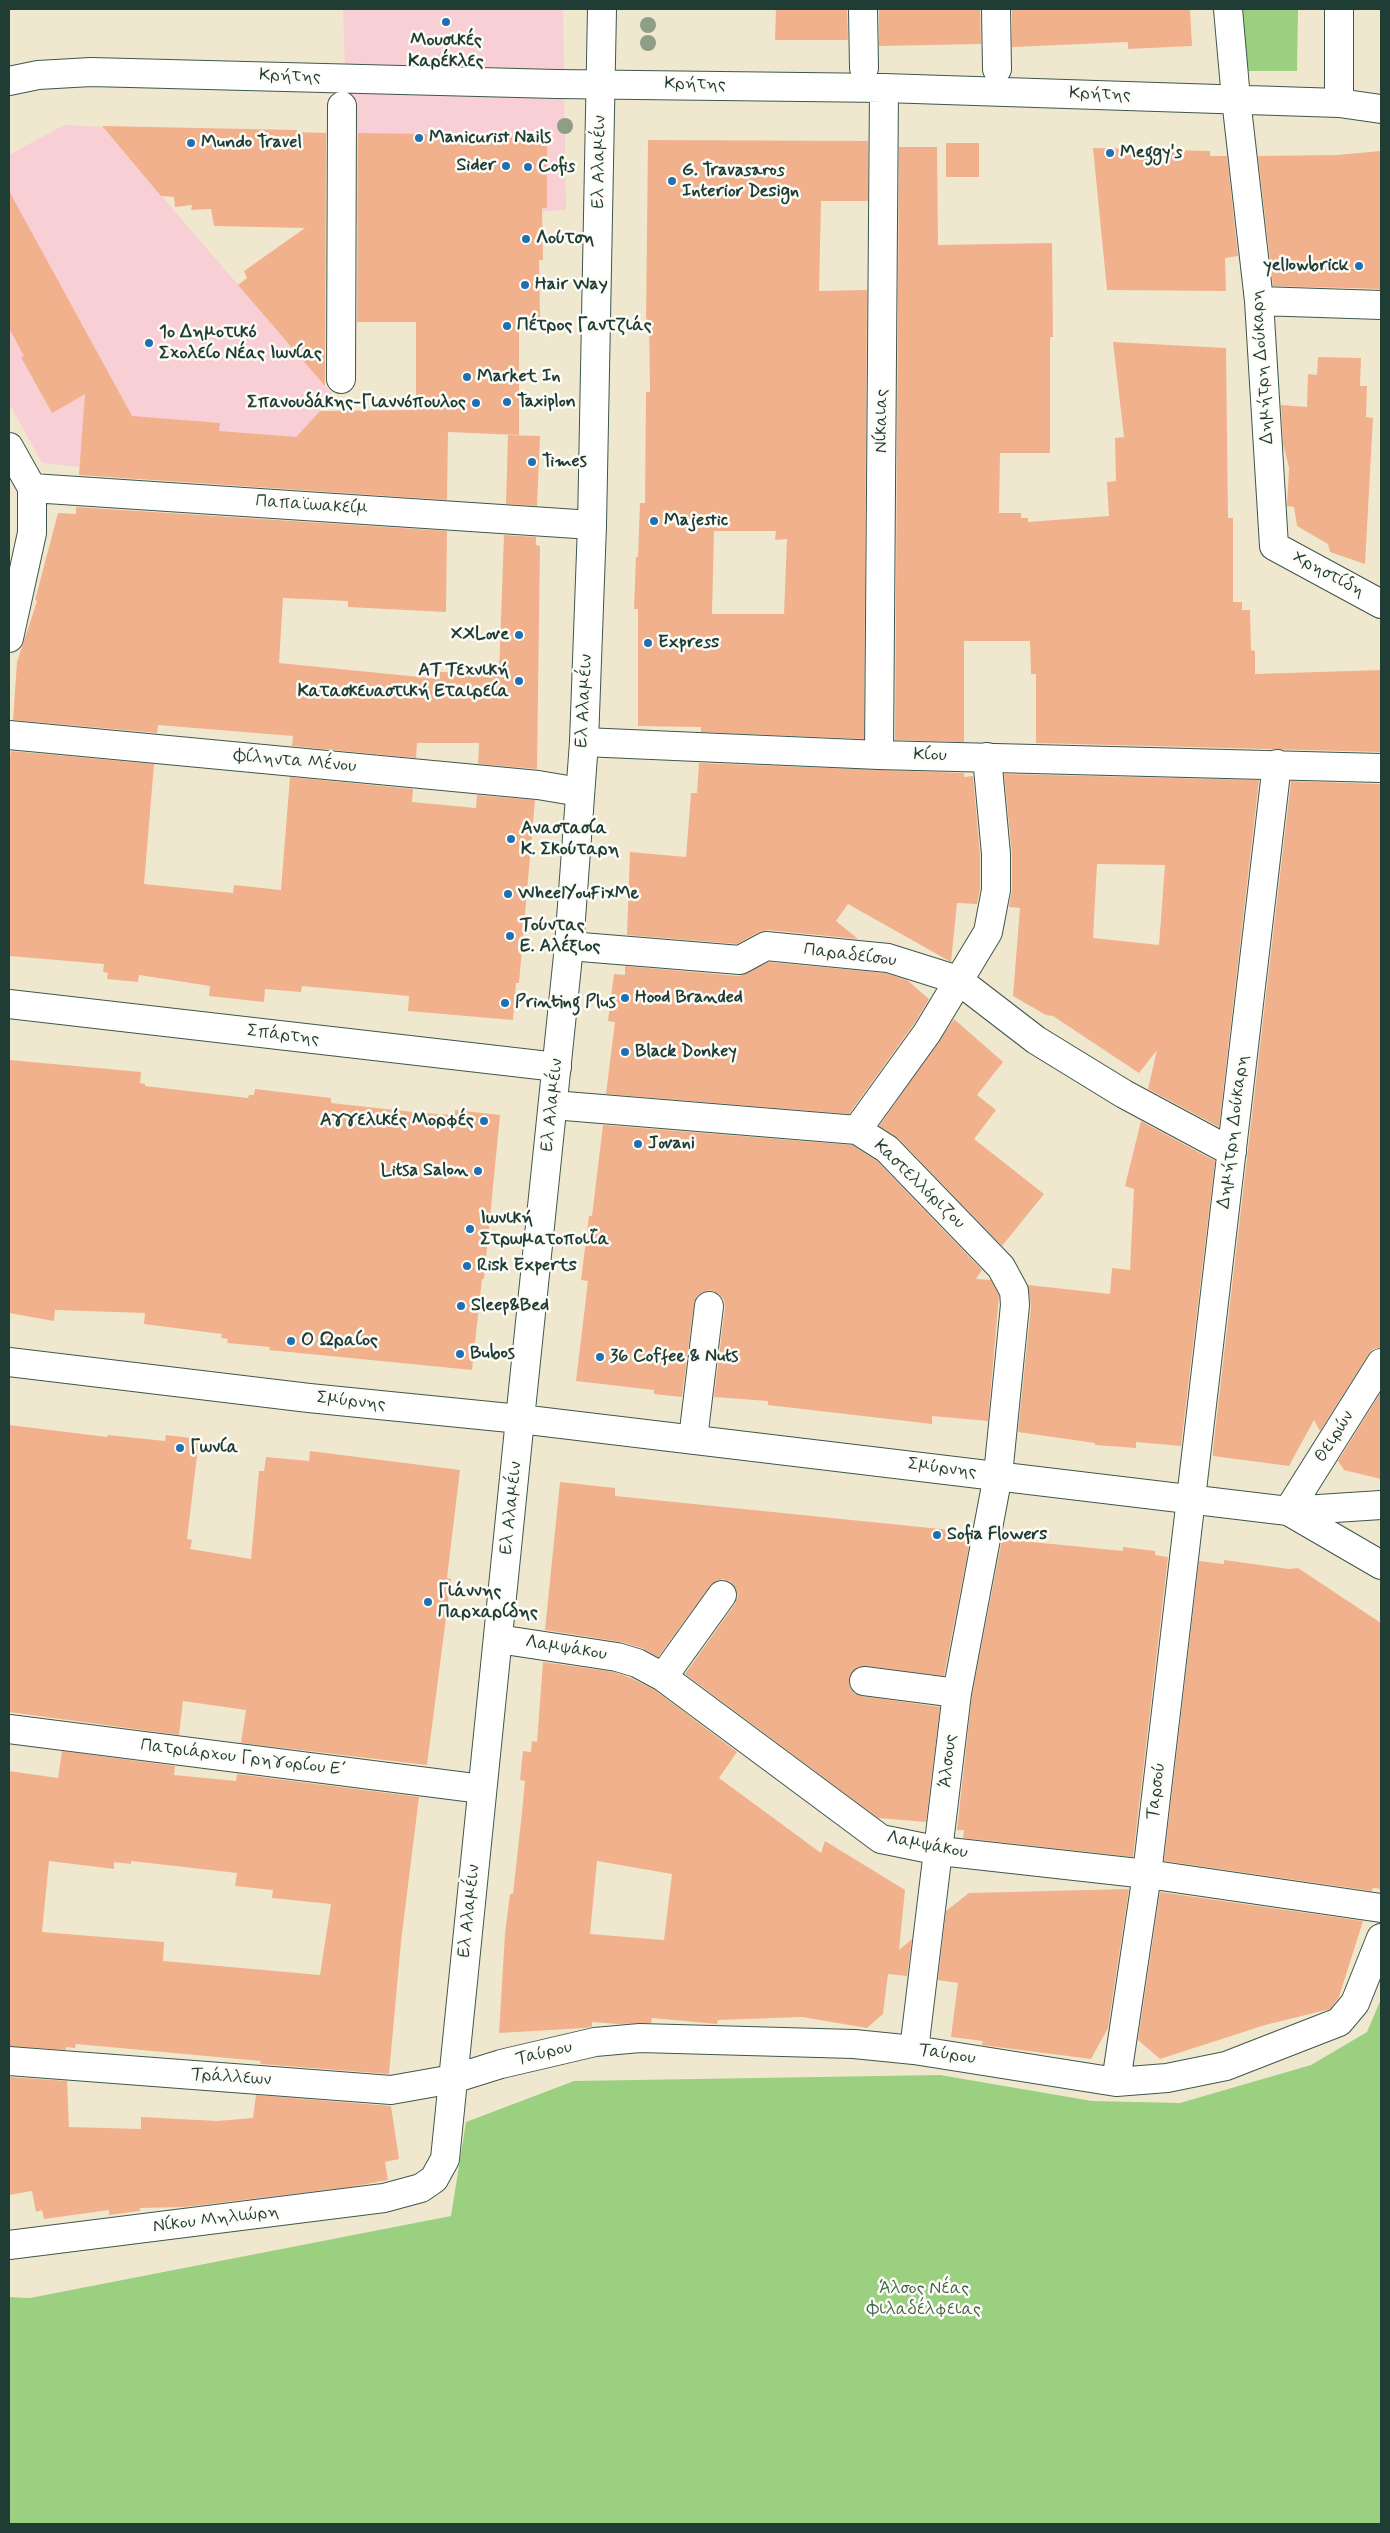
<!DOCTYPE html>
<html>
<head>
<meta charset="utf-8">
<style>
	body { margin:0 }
	#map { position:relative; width:1390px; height:2533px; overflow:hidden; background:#f0e8ce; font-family:Mynerve,sans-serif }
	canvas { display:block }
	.frame { position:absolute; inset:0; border:10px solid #1f3d34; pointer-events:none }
</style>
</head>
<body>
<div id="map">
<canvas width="1390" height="2533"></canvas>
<div class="frame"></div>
</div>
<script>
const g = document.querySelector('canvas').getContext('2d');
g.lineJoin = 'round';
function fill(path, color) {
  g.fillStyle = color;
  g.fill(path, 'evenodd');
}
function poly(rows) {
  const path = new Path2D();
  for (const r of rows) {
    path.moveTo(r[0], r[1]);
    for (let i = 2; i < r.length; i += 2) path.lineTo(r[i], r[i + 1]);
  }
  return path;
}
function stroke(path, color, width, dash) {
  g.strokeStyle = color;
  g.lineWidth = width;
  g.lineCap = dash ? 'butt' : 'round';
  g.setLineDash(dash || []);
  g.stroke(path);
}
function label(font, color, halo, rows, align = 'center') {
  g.font = font + ' Mynerve,sans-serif';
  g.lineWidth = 5;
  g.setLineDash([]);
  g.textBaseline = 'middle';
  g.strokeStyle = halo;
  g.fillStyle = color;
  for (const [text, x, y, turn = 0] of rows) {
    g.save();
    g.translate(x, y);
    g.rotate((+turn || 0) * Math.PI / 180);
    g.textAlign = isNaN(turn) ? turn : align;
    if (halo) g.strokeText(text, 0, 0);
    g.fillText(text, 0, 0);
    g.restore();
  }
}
fill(poly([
	[343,9,563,9,566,210,350,222],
	[64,125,102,127,334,396,251,485,42,463,9,403,9,155]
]), '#f7cfd4');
fill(poly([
	[1238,9,1298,9,1297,71,1245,71],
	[1381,1999,1381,2524,9,2524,9,2297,30,2298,451,2216,466,2122,574,2081,940,2075,1092,2101,1180,2103,1311,2065,1367,2032]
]), '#9bd081');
fill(poly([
	[776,9,847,9,848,40,775,40],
	[879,9,980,9,981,44,879,46],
	[1012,9,1190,9,1192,46,1128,49,1128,42,1012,47],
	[102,126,297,130,297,132,326,133,325,386,238,285,247,278,244,271,305,228,214,226,211,209,191,210,192,205,175,207,174,197,161,196],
	[358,133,547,136,547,208,542,208,543,260,539,260,540,317,519,317,519,435,448,432,447,500,79,475,85,394,52,413,21,357,24,356,9,328,9,191,132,416,220,423,219,431,296,437,320,411,416,410,416,322,357,322],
	[648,140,868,141,868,201,821,201,819,291,867,290,864,739,701,732,701,727,638,726,638,609,634,609,636,557,638,557,640,503,645,503,646,392,650,392,649,321,646,321],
	[714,531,776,531,775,540,787,539,784,614,712,614],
	[946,143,979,143,979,177,946,177],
	[899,147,937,147,938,245,1052,243,1053,337,1050,337,1050,453,1000,453,999,513,1021,513,1021,518,1028,518,1028,522,1109,516,1107,482,1116,481,1115,438,1124,437,1113,342,1226,348,1228,518,1233,518,1233,602,1242,602,1242,610,1250,610,1251,650,1255,651,1255,674,1381,670,1381,752,1036,743,1036,674,1031,674,1030,641,964,641,964,742,895,740],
	[1093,148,1210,151,1210,156,1227,156,1238,256,1225,258,1226,291,1107,290],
	[1381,151,1381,289,1273,286,1258,156,1337,155],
	[1318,357,1361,358,1360,386,1367,386,1366,417,1373,418,1365,564,1330,552,1328,544,1297,526,1294,507,1287,506,1289,468,1283,444,1281,405,1307,407,1308,374,1317,375],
	[508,435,540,436,537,506,506,504],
	[76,507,447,531,446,612,348,607,348,601,283,598,279,663,440,679,440,672,499,674,504,535,536,537,536,545,540,546,537,769,478,764,479,743,417,743,416,758,292,746,293,736,158,725,157,733,13,720,17,662,37,601,35,600,58,513,76,514],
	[11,751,154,764,144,884,233,893,234,885,281,890,290,777,413,789,412,802,476,808,477,795,535,800,519,983,516,983,513,1020,408,1011,409,996,302,986,301,992,265,989,264,1002,209,996,210,986,139,975,138,982,107,979,108,973,103,972,104,964,9,956,9,761],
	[699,763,964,773,964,777,973,776,980,855,980,889,977,904,957,903,951,962,848,904,836,921,858,939,768,930,759,932,737,944,627,935,630,852,686,857,691,793,697,793],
	[1004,774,1259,780,1219,1127,1148,1089,1157,1050,1139,1073,1053,1016,1046,1015,1013,996,1020,908,1009,907,1012,890,1012,854],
	[1097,864,1165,865,1159,945,1093,938],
	[1291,781,1381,784,1381,1347,1373,1349,1368,1355,1320,1431,1314,1420,1289,1466,1213,1456,1213,1449],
	[769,962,885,973,907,980,929,999,914,1024,849,1114,606,1094,615,1022,608,1021,614,974,625,975,625,966,739,976],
	[954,1019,1003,1062,977,1095,996,1110,974,1139,1044,1194,1002,1246,898,1138,879,1126],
	[9,1060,141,1072,140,1083,145,1084,145,1086,248,1098,249,1095,254,1095,255,1089,331,1098,331,1103,422,1113,455,1115,455,1110,500,1115,484,1279,482,1279,472,1370,269,1350,270,1347,227,1343,228,1339,221,1338,222,1334,144,1324,145,1313,55,1310,54,1321,9,1313],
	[1141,1121,1215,1161,1181,1446,1136,1442,1136,1448,1095,1445,1095,1443,1018,1432,1031,1306,1028,1285,1110,1294,1112,1268,1130,1270,1134,1189,1125,1186],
	[603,1125,852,1145,877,1161,982,1270,976,1279,991,1280,999,1295,988,1421,932,1416,932,1424,768,1405,768,1401,714,1397,725,1307,724,1300,719,1294,710,1290,703,1292,697,1296,694,1304,682,1397,654,1394,654,1390,576,1381,588,1281,581,1280,589,1216,592,1216],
	[1381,1392,1381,1479,1344,1470,1338,1461],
	[9,1425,107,1437,108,1435,165,1441,166,1435,199,1439,187,1539,192,1540,190,1549,251,1559,259,1471,264,1471,266,1457,309,1461,310,1451,460,1470,447,1578,451,1579,427,1765,241,1743,246,1710,183,1701,179,1735,9,1712],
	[560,1482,615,1488,615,1496,950,1530,950,1533,971,1536,944,1676,866,1666,858,1667,852,1671,849,1679,850,1687,854,1693,862,1696,940,1707,926,1822,878,1818,685,1674,735,1604,738,1596,736,1589,731,1582,723,1579,716,1581,710,1586,658,1657,642,1648,621,1642,545,1630],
	[1002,1539,1123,1551,1123,1547,1155,1551,1155,1555,1168,1557,1133,1857,963,1838,964,1830,957,1830,972,1695],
	[1224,1560,1289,1569,1298,1568,1381,1623,1381,1889,1373,1888,1372,1891,1164,1861,1199,1561,1224,1564],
	[543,1662,614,1672,631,1678,655,1690,737,1752,719,1778,821,1853,825,1841,905,1890,899,1950,912,1939,907,1976,888,1974,883,2014,867,2028,802,2017,718,2020,717,2024,652,2018,651,2023,619,2024,592,2022,592,2027,585,2028,499,2033,505,1934,510,1894,513,1894,522,1812,525,1781,520,1780,523,1751,531,1752,532,1741,537,1742],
	[597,1861,672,1874,664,1940,590,1934],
	[62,1751,175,1766,174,1775,236,1781,237,1774,419,1797,401,1942,389,2074,260,2064,261,2061,76,2044,75,2048,66,2047,66,2050,9,2046,9,1771,58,1778],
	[49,1861,114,1869,114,1862,131,1864,131,1861,237,1873,235,1886,273,1890,272,1898,331,1904,320,1975,163,1961,164,1942,42,1932],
	[1129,1889,1108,2028,1091,2059,982,2045,983,2041,951,2037,958,1983,938,1980,946,1911,969,1893],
	[1160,1892,1363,1921,1339,1997,1330,2009,1265,2025,1160,2059,1138,2040],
	[9,2077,67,2081,69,2127,141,2129,141,2117,217,2121,253,2118,256,2095,391,2106,399,2159,385,2162,388,2180,350,2187,184,2207,140,2208,140,2211,109,2215,109,2210,44,2219,42,2210,36,2212,32,2191,9,2195]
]), '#f1b18d');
const minor = poly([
	[863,9,864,68],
	[996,9,997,69],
	[1228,9,1236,99,1259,301,1274,546,1381,604],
	[9,81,38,75,91,72,556,84,884,88,1339,103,1381,109],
	[1339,103,1339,9],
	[1259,301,1381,305],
	[341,379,342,106],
	[9,447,32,488,32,533,9,638],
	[32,488,592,525],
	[9,735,538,785,580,792],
	[584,742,879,755,1381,768],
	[879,755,884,88],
	[569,946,740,960,766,946,888,958,958,980,1036,1040,1124,1094,1232,1152],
	[9,1004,557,1067],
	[553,1105,857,1130,887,1149,1001,1267,1014,1291,1015,1305,998,1475,957,1693,914,2050],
	[857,1130,927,1033,988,932,996,890,996,854,987,757],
	[9,1362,309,1398,520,1419,445,2159,434,2179,421,2188,384,2198,9,2245],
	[693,1439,709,1306],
	[1288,1511,1381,1363],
	[1288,1511,1381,1505],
	[498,1639,617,1657,637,1663,663,1677,881,1839,940,1851,1147,1874,1381,1908],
	[663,1677,722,1595],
	[864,1681,957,1693],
	[9,1729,482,1789],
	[9,2061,391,2090,453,2079,501,2064,595,2042,640,2038,854,2044,914,2050,1116,2082,1167,2078,1226,2066,1339,2022,1355,2003,1381,1938],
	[1116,2082,1147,1874,1277,764]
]);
const major = poly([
	[602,9,592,525,584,742,569,946,520,1419,1288,1511,1381,1565]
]);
stroke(minor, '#3e574b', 30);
stroke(major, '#3e574b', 30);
stroke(minor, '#fff', 28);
stroke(major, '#fff', 28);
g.fillStyle = '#8e9e84';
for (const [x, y] of [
	[648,25],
	[648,43],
	[565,126]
]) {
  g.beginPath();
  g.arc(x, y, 8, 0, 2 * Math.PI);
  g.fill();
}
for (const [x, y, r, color] of [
	[446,22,5,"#1f6fb2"],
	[419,138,5,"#1f6fb2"],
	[191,143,5,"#1f6fb2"],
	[1110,153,5,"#1f6fb2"],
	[506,166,5,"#1f6fb2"],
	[528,167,5,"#1f6fb2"],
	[672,181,5,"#1f6fb2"],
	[526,239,5,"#1f6fb2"],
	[1359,266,5,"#1f6fb2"],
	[525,285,5,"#1f6fb2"],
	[507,326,5,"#1f6fb2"],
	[149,343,5,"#1f6fb2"],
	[467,377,5,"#1f6fb2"],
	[507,402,5,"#1f6fb2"],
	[476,403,5,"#1f6fb2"],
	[532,462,5,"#1f6fb2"],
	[654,521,5,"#1f6fb2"],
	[519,635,5,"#1f6fb2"],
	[648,643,5,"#1f6fb2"],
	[519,681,5,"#1f6fb2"],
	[511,839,5,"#1f6fb2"],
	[508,894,5,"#1f6fb2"],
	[510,936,5,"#1f6fb2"],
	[625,998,5,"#1f6fb2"],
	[505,1003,5,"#1f6fb2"],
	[625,1052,5,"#1f6fb2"],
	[484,1121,5,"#1f6fb2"],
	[638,1144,5,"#1f6fb2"],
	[478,1171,5,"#1f6fb2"],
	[470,1229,5,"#1f6fb2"],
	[467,1266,5,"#1f6fb2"],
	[461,1306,5,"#1f6fb2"],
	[291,1341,5,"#1f6fb2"],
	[460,1354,5,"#1f6fb2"],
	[600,1357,5,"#1f6fb2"],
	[180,1448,5,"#1f6fb2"],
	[937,1535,5,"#1f6fb2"],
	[428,1602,5,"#1f6fb2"]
]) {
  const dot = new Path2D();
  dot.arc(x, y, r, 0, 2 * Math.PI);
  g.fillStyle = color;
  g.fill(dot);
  stroke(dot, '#fdfcf7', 2);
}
label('bold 18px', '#1f3d34', '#fdfcf7', [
	["Μουσικές",446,41,"center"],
	["Καρέκλες",446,62,"center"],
	["Manicurist Nails",429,138],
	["Mundo Travel",201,143],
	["Meggy's",1120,153],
	["Sider",496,166,"right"],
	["Cofis",538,167],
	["G. Travasaros",682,171],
	["Interior Design",682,192],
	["Λούτση",536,239],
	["yellowbrick",1349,266,"right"],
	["Hair Way",535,285],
	["Πέτρος Γαντζιάς",517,326],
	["1ο Δημοτικό",159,333],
	["Σχολείο Νέας Ιωνίας",159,354],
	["Market In",477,377],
	["Taxiplon",517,402],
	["Σπανουδάκης-Γιαννόπουλος",466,403,"right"],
	["Times",542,462],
	["Majestic",664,521],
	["XXLove",509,635,"right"],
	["Express",658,643],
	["ΑΤ Τεχνική",509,671,"right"],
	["Κατασκευαστική Εταιρεία",509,692,"right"],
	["Αναστασία",521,829],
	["Κ. Σκούταρη",521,850],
	["WheelYouFixMe",518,894],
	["Τούντας",520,926],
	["Ε. Αλέξιος",520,947],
	["Hood Branded",635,998],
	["Printing Plus",515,1003],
	["Black Donkey",635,1052],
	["Αγγελικές Μορφές",474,1121,"right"],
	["Jovani",648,1144],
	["Litsa Salon",468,1171,"right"],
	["Ιωνική",480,1219],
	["Στρωματοποιΐα",480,1240],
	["Risk Experts",477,1266],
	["Sleep&Bed",471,1306],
	["Ο Ωραίος",301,1341],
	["Bubos",470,1354],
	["36 Coffee & Nuts",610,1357],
	["Γωνία",190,1448],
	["Sofia Flowers",947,1535],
	["Γιάννης",438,1592],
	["Παρχαρίδης",438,1613]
], 'left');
label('18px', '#1f3d34', '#fdfcf7', [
	["Κρήτης",290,77,2],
	["Κρήτης",695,85,1],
	["Κρήτης",1100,95,2],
	["Ελ Αλαμέιν",600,162,-89],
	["Δημήτρη Δούκαρη",1263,367,-94],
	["Νίκαιας",882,421,-90],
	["Παπαϊωακείμ",312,506,4],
	["Χρηστίδη",1328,575,28],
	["Ελ Αλαμέιν",585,701,-87],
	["Κίου",930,756,2],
	["Φίληντα Μένου",295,762,5],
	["Παραδείσου",850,956,7],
	["Σπάρτης",283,1036,7],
	["Ελ Αλαμέιν",553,1105,-84],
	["Δημήτρη Δούκαρη",1234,1132,-83],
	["Καστελλόριζου",919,1185,44],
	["Σμύρνης",351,1402,6],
	["Θειρών",1335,1437,-58],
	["Σμύρνης",942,1469,7],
	["Ελ Αλαμέιν",512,1508,-84],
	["Λαμψάκου",566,1649,9],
	["Πατριάρχου Γρηγορίου Ε΄",246,1759,7],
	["Άλσους",949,1761,-84],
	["Ταρσού",1157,1791,-83],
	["Λαμψάκου",927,1846,11],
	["Ελ Αλαμέιν",470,1911,-84],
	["Ταύρου",544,2054,-13],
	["Ταύρου",947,2055,9],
	["Τράλλεων",231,2078,4],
	["Νίκου Μηλιώρη",216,2220,-7]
]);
label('18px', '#3e6247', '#fdfcf7', [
	["Άλσος Νέας",924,2289],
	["Φιλαδέλφειας",924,2310]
]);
</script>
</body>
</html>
